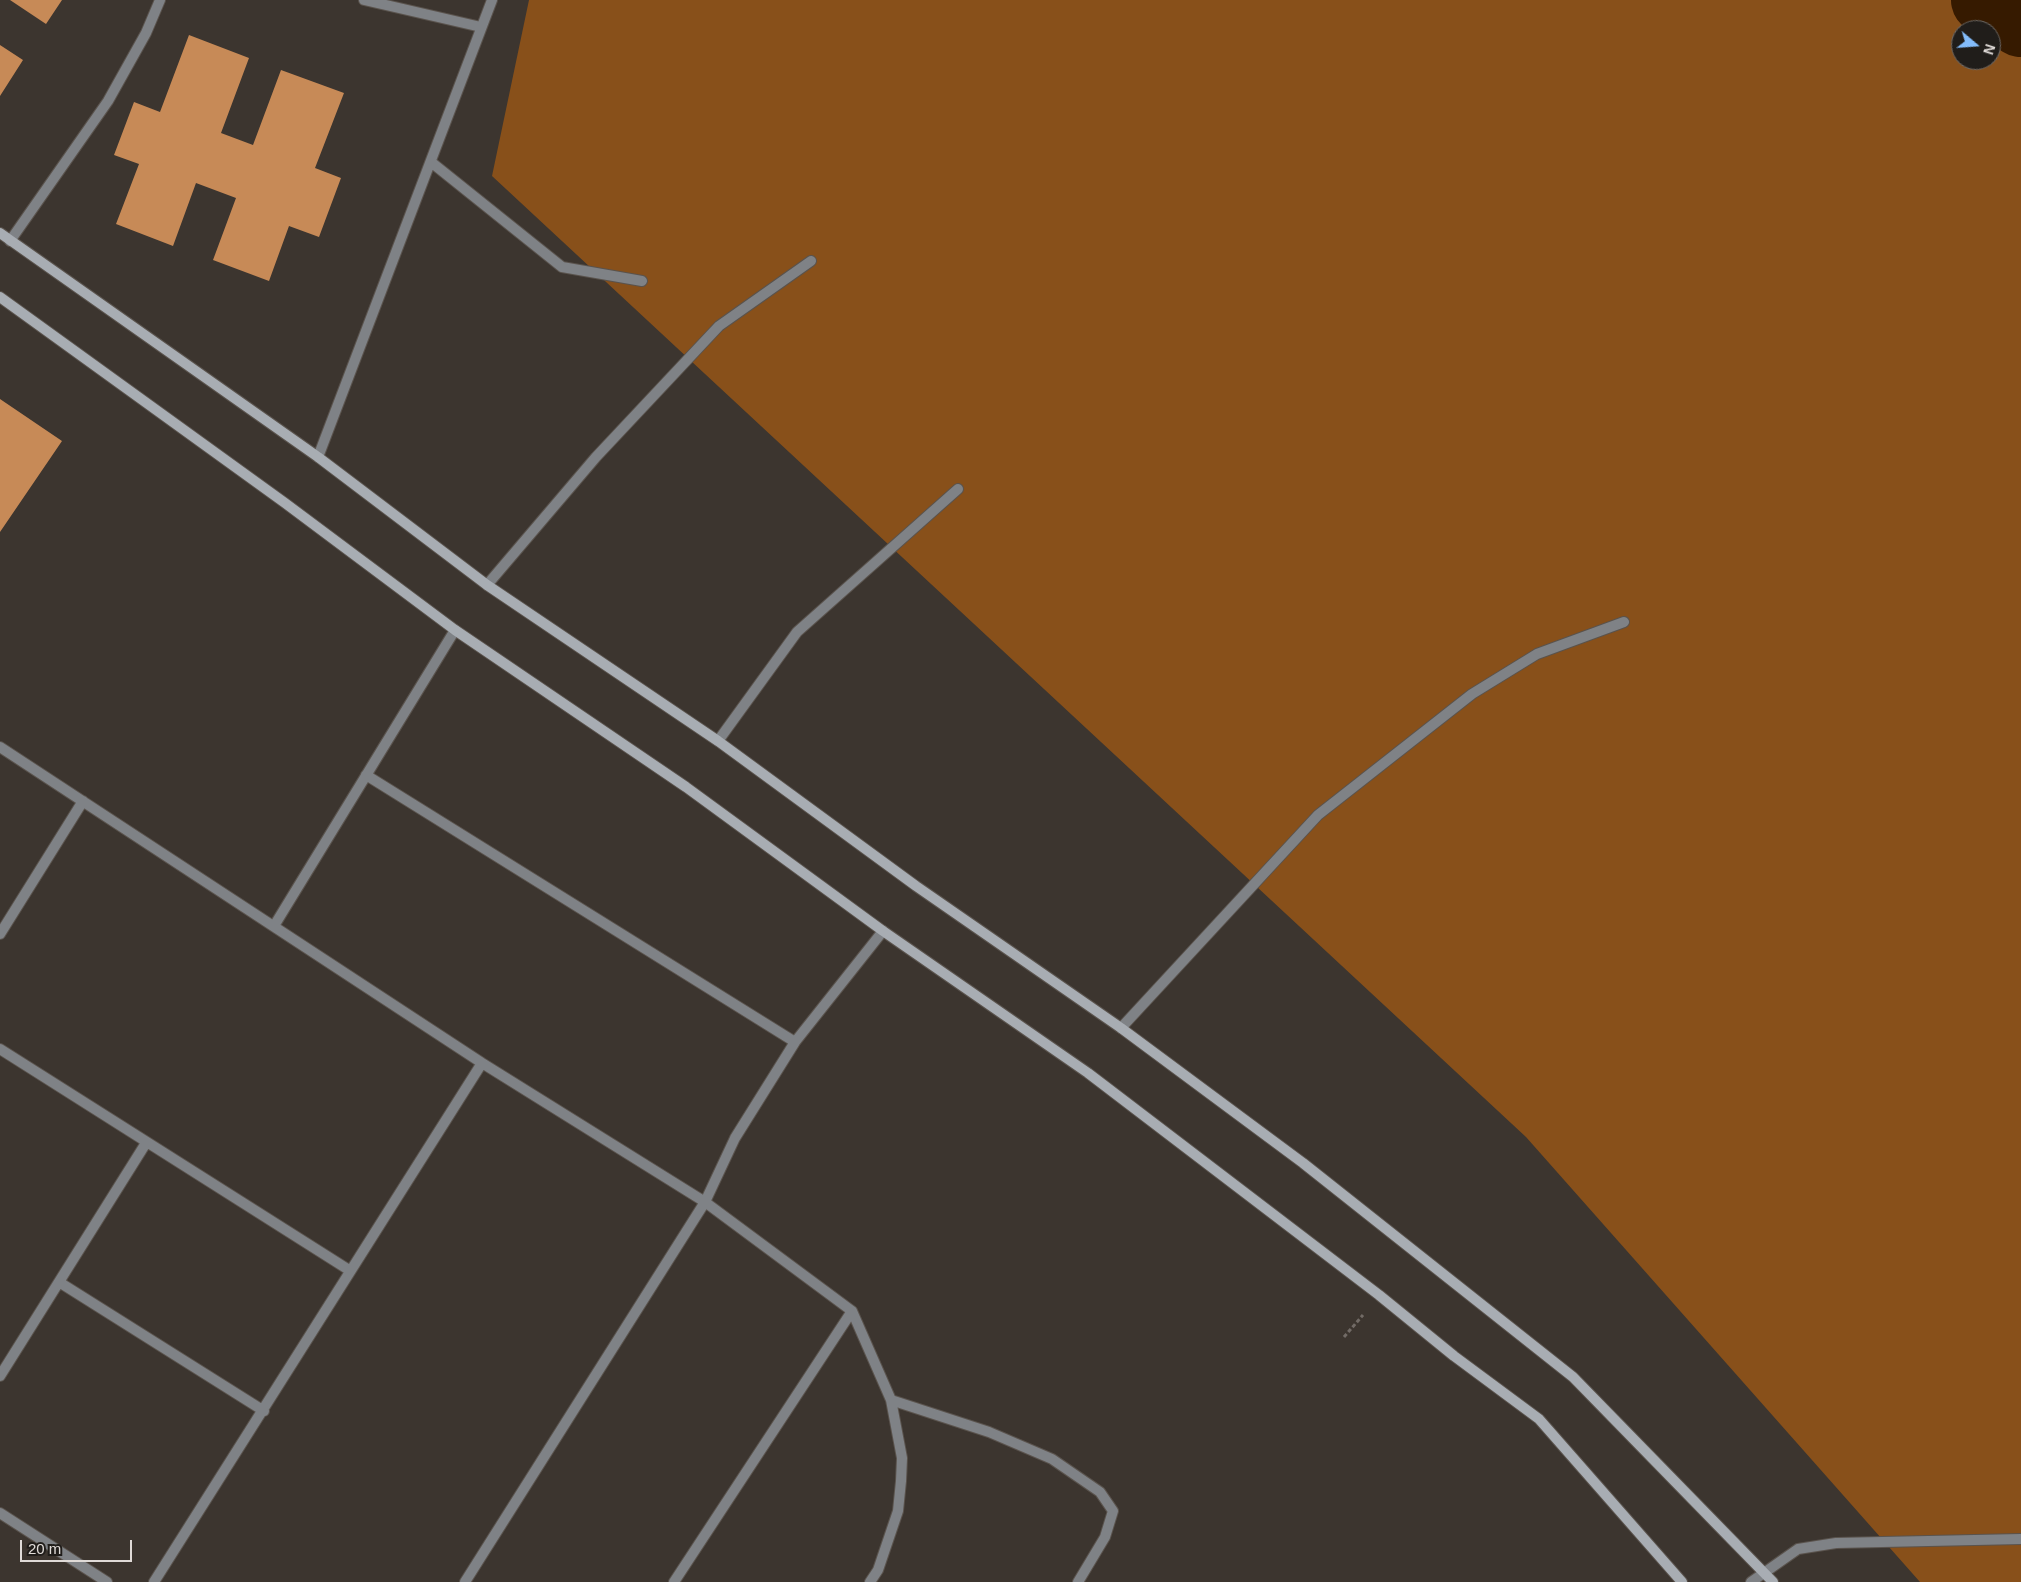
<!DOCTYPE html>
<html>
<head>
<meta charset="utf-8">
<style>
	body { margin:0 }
	#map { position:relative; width:2021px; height:1582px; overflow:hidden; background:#3c352f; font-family:Arial,sans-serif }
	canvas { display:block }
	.north { position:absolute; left:1951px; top:20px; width:50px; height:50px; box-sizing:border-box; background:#201d1a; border:1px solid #6d6966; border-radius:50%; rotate:108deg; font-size:14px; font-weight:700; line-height:20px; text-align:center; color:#e0dbd8 }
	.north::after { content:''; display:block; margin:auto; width:18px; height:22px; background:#83bcfb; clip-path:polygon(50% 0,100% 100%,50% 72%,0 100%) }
	.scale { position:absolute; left:20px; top:1540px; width:112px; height:22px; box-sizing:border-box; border:2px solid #e0dbd8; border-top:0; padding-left:6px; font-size:15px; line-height:18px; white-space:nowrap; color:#e0dbd8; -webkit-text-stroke:4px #201d1a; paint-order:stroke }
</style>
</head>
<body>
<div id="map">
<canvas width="2021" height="1582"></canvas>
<div class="north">N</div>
<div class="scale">20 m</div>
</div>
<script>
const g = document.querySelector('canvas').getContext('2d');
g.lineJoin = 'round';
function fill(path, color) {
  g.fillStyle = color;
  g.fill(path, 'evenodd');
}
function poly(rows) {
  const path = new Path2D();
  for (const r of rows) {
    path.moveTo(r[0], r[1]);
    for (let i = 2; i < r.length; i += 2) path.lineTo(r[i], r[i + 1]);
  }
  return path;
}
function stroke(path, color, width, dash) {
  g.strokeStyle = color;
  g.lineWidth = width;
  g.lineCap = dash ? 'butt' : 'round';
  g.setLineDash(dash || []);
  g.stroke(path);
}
fill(poly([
	[529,0,2021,0,2021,1582,1920,1582,1526,1137,492,176],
	[1961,30,1991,30,1991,60,1961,60]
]), '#88501a');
stroke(poly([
	[1985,0,2021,23]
]), '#361a00', 68);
fill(poly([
	[10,0,62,0,46,24],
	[189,35,249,58,221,133,253,145,281,70,344,93,315,168,341,178,319,237,289,226,269,281,213,260,236,198,196,183,173,246,116,224,139,164,114,155,134,102,160,112],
	[0,45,23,60,0,96],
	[0,399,62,441,0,532]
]), '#c78a57');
const minor = poly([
	[364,0,481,27],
	[431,162,562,267,642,281],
	[10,241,108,101,146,33,160,0],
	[318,457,492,0],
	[487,585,596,457,719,326,811,261],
	[718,741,797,632,958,489],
	[0,747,482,1063,705,1202,465,1582],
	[366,775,795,1042],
	[274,926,455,630],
	[0,934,83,801],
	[1121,1028,1318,815,1472,694,1537,654,1624,622],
	[0,1049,349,1270],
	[59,1282,264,1411],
	[0,1376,146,1143],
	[891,1400,989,1432,1052,1459,1100,1492,1113,1511,1105,1537,1078,1582],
	[0,1513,107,1582],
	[154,1582,482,1063],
	[674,1582,852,1311],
	[870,1582,878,1570,898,1511,901,1481,902,1458,891,1400,852,1311,705,1202,735,1138,795,1042,883,931],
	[1751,1582,1798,1549,1836,1543,2021,1539]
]);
const secondary = poly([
	[0,233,318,457,487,585,718,741,916,886,1121,1028,1303,1163,1573,1377,1773,1582],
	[0,297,285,503,455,630,686,787,883,931,1088,1073,1379,1295,1454,1356,1539,1419,1682,1582]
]);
stroke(minor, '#5a534d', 12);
stroke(secondary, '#5a534d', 12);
stroke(poly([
	[1344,1337,1363,1315]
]), '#726b66', 3, [4, 2.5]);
stroke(minor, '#7f8286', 10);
stroke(secondary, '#a8adb3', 10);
</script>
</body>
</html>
